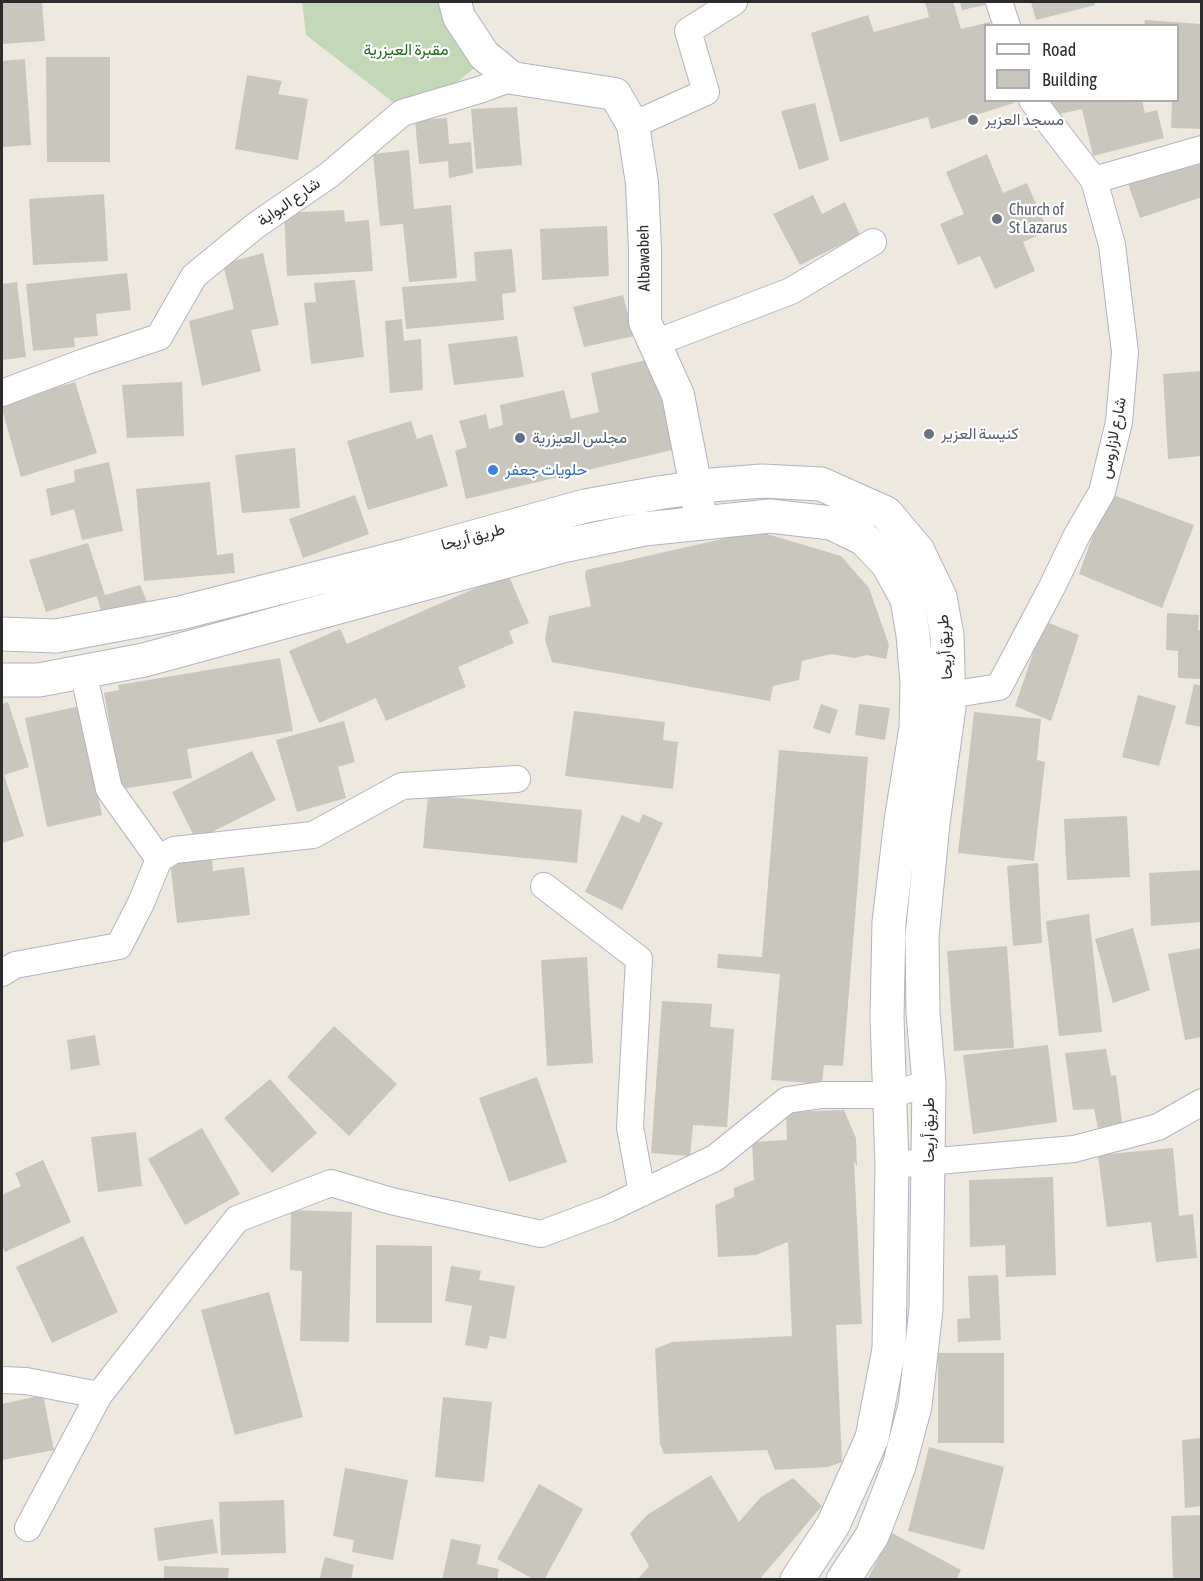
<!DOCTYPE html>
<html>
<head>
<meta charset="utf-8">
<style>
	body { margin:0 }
	#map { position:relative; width:1203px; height:1581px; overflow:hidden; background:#eee9df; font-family:"Asap Condensed",sans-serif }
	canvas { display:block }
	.frame { position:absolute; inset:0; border:3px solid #2c2c2c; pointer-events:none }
	.legend { position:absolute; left:984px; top:24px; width:195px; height:78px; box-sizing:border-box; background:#fff; border:2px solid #ababab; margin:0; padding:8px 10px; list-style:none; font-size:18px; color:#2c2c2c }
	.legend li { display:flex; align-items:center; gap:12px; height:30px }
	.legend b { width:30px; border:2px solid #ababab }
</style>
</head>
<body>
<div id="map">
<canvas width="1203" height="1581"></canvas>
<div class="frame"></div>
<ul class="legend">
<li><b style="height:8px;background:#fff"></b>Road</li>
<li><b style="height:16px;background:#c9c6be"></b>Building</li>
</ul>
</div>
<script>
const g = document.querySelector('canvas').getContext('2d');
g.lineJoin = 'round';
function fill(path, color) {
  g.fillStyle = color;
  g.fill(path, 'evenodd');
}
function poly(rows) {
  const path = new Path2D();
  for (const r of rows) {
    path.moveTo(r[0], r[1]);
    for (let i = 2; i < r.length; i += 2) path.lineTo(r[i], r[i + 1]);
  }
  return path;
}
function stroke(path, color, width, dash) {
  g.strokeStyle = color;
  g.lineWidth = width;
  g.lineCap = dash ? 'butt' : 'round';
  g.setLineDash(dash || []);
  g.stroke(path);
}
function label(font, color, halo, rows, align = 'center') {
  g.font = font + ' "Asap Condensed",Vazirmatn,sans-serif';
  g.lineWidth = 4.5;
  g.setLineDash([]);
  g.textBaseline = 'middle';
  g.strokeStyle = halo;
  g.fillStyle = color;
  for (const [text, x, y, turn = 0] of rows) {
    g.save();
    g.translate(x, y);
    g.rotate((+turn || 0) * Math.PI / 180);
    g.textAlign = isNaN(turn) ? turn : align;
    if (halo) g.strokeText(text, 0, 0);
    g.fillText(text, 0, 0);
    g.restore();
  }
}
fill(poly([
	[302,2,445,2,478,65,445,92,394,103,306,35]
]), '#c2d8b6');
fill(poly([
	[2,2,42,2,45,41,2,44],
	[925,2,953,2,961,29,990,22,991,26,986,26,986,100,1013,100,1014,103,931,129,928,117,840,142,811,33,868,15,874,32,929,17],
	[960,2,985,2,985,5,962,10],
	[1031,2,1094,2,1095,5,1036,20],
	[1145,20,1202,24,1202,129,1171,128,1172,100,1178,100,1178,26,1144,26],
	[46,57,110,57,110,162,47,162],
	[25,59,31,145,2,147,2,61],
	[247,75,282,81,278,94,308,99,298,160,235,149],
	[1047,100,1142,100,1145,113,1157,110,1164,138,1093,156,1082,109,1051,116],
	[815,103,829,160,799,170,781,111],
	[517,107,522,165,476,169,471,109],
	[447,118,449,144,471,142,473,173,449,178,448,161,419,164,415,120],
	[409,150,414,209,451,205,457,278,409,282,403,224,380,226,373,154],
	[987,154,1003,193,1027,183,1048,231,1023,242,1035,271,995,289,980,256,958,265,940,224,964,214,946,172],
	[1202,154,1202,197,1140,218,1126,178],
	[104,194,108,261,33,265,29,199],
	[813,195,822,214,845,202,860,235,800,265,773,214],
	[344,210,345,222,369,220,373,271,287,276,284,213],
	[607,226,609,276,542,280,540,229],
	[512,249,516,292,502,294,504,320,406,329,402,287,476,281,474,252],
	[263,253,279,325,251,330,261,371,202,386,189,321,234,309,223,264],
	[127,273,131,310,96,314,98,336,74,338,75,347,33,351,26,284],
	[355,280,364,357,311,364,304,303,316,302,314,283],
	[17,282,26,357,2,360,2,284],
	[623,295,634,336,584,347,573,307],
	[402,319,404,341,421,339,423,390,390,393,385,321],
	[517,336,524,377,454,385,448,344],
	[655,358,676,449,466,499,455,451,467,447,459,421,486,414,489,429,503,425,500,405,564,390,571,419,599,412,591,373],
	[1202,371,1202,456,1168,459,1163,374],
	[75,382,97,453,21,477,2,409,2,403],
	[182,382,184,436,127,438,122,385],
	[411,421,417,439,432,434,448,486,368,510,347,441],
	[295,448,300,508,242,513,235,455],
	[109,462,123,531,82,540,74,509,51,516,46,489,75,482,74,470],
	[210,482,217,555,233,553,235,573,144,581,136,489],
	[1108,493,1194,525,1162,608,1079,574],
	[355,495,369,534,303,558,289,519],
	[757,531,841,556,869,588,889,645,886,659,867,655,855,658,831,654,802,661,799,680,773,686,770,701,552,662,545,640,549,616,591,606,585,576,586,570],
	[88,543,105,595,140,585,147,601,102,615,97,596,46,612,29,560],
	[508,574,529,623,509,631,514,643,458,667,466,687,386,721,376,698,319,723,289,651,340,629,347,644],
	[1167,613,1199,615,1198,630,1202,630,1202,679,1178,678,1178,651,1166,650],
	[1044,621,1079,635,1051,721,1015,706],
	[280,658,293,731,187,749,192,778,121,789,104,693,119,690,118,685],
	[1194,684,1202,686,1202,727,1185,724],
	[1138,695,1176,706,1159,766,1122,757],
	[8,702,29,767,4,775,24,836,2,843,2,704],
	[821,704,838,710,830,734,813,728],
	[859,704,890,708,885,740,855,735],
	[80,706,102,815,47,827,25,718],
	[574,711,665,722,663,740,678,742,673,789,565,776],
	[974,712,1041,719,1037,760,1045,762,1034,861,958,853],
	[344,721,355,762,338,767,346,798,297,812,276,740],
	[779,750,868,757,843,1066,824,1065,822,1084,771,1080,780,974,717,968,718,954,762,957],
	[252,751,276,800,196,840,172,792],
	[428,795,582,810,577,863,423,848],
	[643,814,663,823,622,910,585,892,622,815,639,823],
	[1127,816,1130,877,1067,880,1064,819],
	[212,856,213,871,244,867,250,915,177,923,170,861],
	[1038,863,1042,943,1013,946,1007,866],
	[1202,870,1202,922,1151,926,1149,873],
	[1089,914,1102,1032,1059,1036,1046,921],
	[1133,928,1150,990,1113,1003,1095,939],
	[1007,946,1014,1048,954,1051,947,951],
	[1202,948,1202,1037,1185,1040,1168,954],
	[587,957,593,1063,547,1066,541,960],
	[662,1001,712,1004,710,1027,734,1029,727,1127,693,1125,690,1156,651,1153],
	[334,1026,397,1084,349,1136,287,1077],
	[95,1035,100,1065,71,1070,67,1040],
	[1048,1045,1057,1122,973,1134,963,1055],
	[1106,1049,1111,1076,1116,1075,1122,1123,1098,1128,1094,1109,1073,1110,1065,1053],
	[537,1077,567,1162,509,1182,479,1098],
	[270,1079,317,1133,272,1173,224,1118],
	[844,1110,856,1138,857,1167,854,1161,862,1324,836,1325,842,1462,828,1467,775,1470,767,1450,664,1454,660,1444,655,1349,672,1342,792,1336,788,1242,756,1255,718,1257,715,1205,734,1197,734,1188,754,1180,752,1142,787,1140,786,1112],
	[202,1128,240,1194,185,1225,148,1159],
	[136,1132,142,1186,98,1192,91,1137],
	[1173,1148,1179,1216,1193,1214,1197,1258,1156,1262,1151,1222,1107,1227,1098,1155],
	[43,1160,71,1222,5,1252,2,1245,2,1195,21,1186,15,1173],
	[1053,1177,1056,1275,1006,1277,1005,1245,970,1247,969,1180],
	[291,1210,352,1212,349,1342,300,1341,302,1271,290,1270],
	[83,1236,118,1312,52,1343,16,1267],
	[376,1245,432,1246,432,1323,376,1323],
	[451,1266,481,1271,479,1280,515,1286,506,1339,490,1336,487,1349,465,1345,472,1306,445,1301],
	[998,1275,1001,1340,958,1342,957,1319,970,1318,968,1276],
	[269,1292,303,1417,235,1435,201,1310],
	[938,1353,1004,1353,1004,1443,938,1443],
	[43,1395,54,1450,2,1460,2,1404],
	[443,1397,492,1402,484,1482,435,1477],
	[1202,1438,1202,1506,1185,1508,1182,1440],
	[929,1447,1004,1467,984,1550,908,1531],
	[345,1468,408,1480,393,1560,352,1552,354,1540,333,1536],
	[711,1475,739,1522,761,1497,793,1478,822,1506,759,1580,637,1580,649,1566,630,1534,647,1515],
	[539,1484,583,1509,544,1580,535,1580,497,1559],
	[284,1500,286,1553,221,1555,219,1502],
	[1202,1515,1202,1580,1173,1580,1171,1516],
	[213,1519,218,1553,158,1561,154,1528],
	[892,1533,961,1570,956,1580,867,1580],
	[451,1539,481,1545,477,1564,499,1569,497,1580,442,1580],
	[325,1557,354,1565,351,1580,319,1580],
	[164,1566,229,1568,228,1580,164,1580]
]), '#c9c6be');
const minor = poly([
	[999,2,1007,26],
	[633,125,706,92,688,31,734,2],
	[1094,180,1202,149],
	[655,343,791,291,873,242],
	[2,393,84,362,159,337,194,276,255,226,329,175,402,113,479,90,512,78],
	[949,695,999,687,1052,587,1077,535,1102,492,1119,422,1125,352,1112,245,1094,180,1032,100],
	[159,859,174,850,313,835,402,786,517,779],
	[544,886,639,959,630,1127,642,1193],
	[2,973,15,965,119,946,141,903,159,859,109,789,83,671],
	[892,1165,1074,1149,1158,1127,1202,1102],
	[2,1380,26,1381,99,1395,237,1219,331,1183,391,1201,541,1234,608,1209,715,1158,787,1100,822,1095,891,1095,929,1083],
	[28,1528,99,1395]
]);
const tertiary = poly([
	[455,2,459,17,484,55,512,78,615,94,633,125,642,183,645,249,645,322,678,395,696,488,701,523]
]);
const secondary = poly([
	[2,634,56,636,180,613,409,555,585,506,658,493,712,485,762,481,821,484,886,513,918,551,940,597,947,635,949,707,933,823,922,937,923,1013,929,1083,926,1309,915,1406,899,1466,872,1536,843,1580],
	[2,680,39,680,144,660,562,546,644,529,770,516,831,523,864,539,887,563,907,599,913,635,917,683,916,728,901,821,889,922,887,1017,892,1165,889,1349,872,1438,833,1525,797,1580]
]);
stroke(minor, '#b2b3c0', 28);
stroke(tertiary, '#b2b3c0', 34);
stroke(secondary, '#b2b3c0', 35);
stroke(minor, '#fff', 26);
stroke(tertiary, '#fff', 32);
stroke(secondary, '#fff', 33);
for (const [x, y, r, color] of [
	[973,120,6,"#6b7280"],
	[997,219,6,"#6b7280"],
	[929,434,6,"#6b7280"],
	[520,438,6,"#5c6f8a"],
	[493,470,6,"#3f7fe0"]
]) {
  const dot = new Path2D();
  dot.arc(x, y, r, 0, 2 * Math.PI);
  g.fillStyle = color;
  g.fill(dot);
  stroke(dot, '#fff', 2);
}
label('16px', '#206b1b', '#fff', [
	["مقبرة العيزرية",406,50]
]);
label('16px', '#5b616d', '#fff', [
	["مسجد العزير",985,120],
	["Church of",1009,210],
	["St Lazarus",1009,228],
	["كنيسة العزير",941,434]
], 'left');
label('16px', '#2c2c2c', '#fff', [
	["شارع البوابة",289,202,-35],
	["Albawabeh",644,258,-91],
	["شارع لازاروس",1113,438,-79],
	["طريق أريحا",473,537,-15],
	["طريق أريحا",945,647,-94],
	["طريق أريحا",929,1130,-90]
]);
label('16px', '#4e5e75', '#fff', [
	["مجلس العيزرية",532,438]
], 'left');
label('16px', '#366cbe', '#fff', [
	["حلويات جعفر",505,470]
], 'left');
</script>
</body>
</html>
